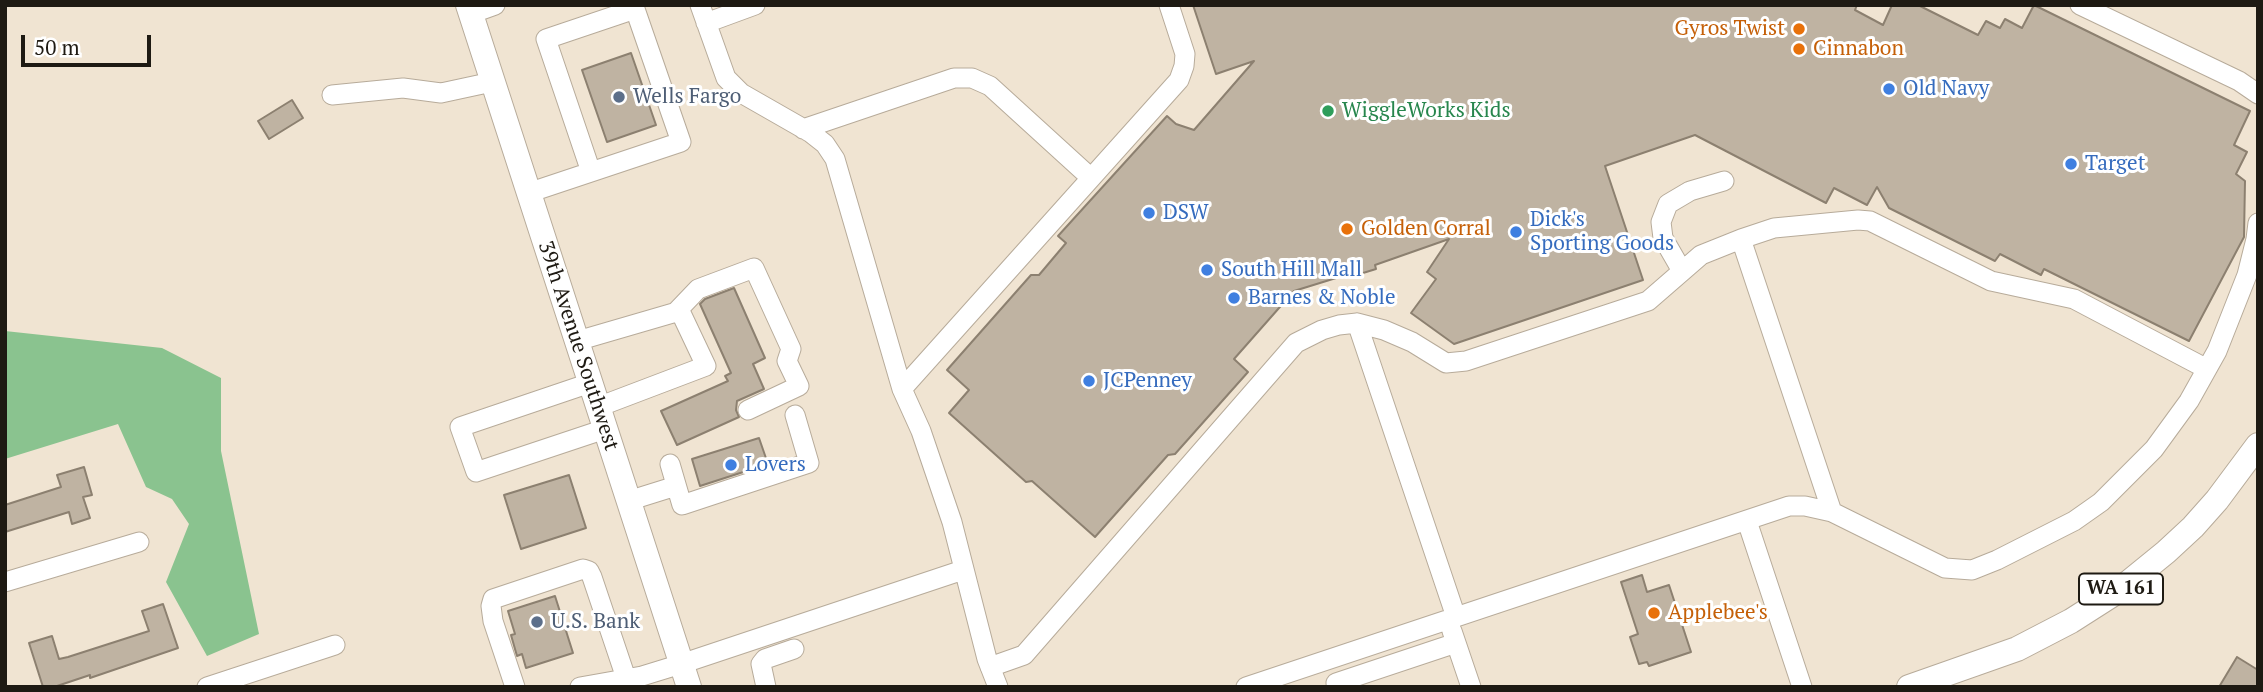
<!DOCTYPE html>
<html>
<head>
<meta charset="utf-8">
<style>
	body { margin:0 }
	#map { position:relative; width:2263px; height:692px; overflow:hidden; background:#f0e4d2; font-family:"PT Serif",serif }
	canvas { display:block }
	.frame { position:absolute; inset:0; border:7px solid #1e1a13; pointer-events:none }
	.scale { position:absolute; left:21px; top:35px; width:130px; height:32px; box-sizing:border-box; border:4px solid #1e1a13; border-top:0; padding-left:9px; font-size:21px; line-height:24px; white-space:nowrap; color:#1e1a13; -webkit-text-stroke:5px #fff; paint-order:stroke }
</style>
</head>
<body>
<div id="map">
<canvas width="2263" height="692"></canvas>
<div class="frame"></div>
<div class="scale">50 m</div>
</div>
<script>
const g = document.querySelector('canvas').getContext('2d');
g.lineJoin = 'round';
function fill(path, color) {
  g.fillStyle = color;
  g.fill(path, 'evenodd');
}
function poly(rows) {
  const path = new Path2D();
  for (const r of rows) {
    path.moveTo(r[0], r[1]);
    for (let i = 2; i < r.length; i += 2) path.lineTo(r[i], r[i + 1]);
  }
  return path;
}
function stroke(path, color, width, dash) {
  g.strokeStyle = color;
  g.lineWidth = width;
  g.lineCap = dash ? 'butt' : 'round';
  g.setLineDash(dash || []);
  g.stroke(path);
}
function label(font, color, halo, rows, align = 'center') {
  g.font = font + ' "PT Serif",serif';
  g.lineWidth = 6;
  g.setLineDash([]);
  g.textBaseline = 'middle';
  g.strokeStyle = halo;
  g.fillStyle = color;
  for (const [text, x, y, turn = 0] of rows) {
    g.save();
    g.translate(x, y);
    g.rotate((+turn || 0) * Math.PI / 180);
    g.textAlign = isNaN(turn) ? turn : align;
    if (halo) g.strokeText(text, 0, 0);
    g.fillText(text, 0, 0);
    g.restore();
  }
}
fill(poly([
	[5,331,162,348,221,378,221,451,259,634,207,656,166,582,189,524,172,499,146,487,118,424,5,459]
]), '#8ac38f');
const building = poly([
	[1193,5,1857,5,1855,10,1883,25,1892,5,1918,5,1978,35,1986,21,2000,28,2005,19,2022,28,2034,5,2250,111,2234,145,2247,152,2236,174,2245,181,2244,237,2189,341,2044,269,2041,275,2000,254,1995,261,1889,208,1877,187,1867,205,1834,188,1826,203,1695,135,1605,166,1643,280,1454,344,1411,313,1436,279,1427,272,1449,239,1375,265,1376,269,1350,277,1349,274,1294,291,1234,359,1248,372,1175,454,1168,455,1095,537,1032,481,1026,482,949,413,969,390,947,370,1031,275,1039,275,1066,243,1058,236,1167,116,1176,124,1194,130,1254,61,1216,74,1193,5],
	[631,53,656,125,607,142,582,70,631,53],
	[292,100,303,118,269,139,258,121,292,100],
	[734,288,765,358,753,364,764,389,737,401,736,410,739,417,677,445,661,411,728,381,725,376,731,373,700,304,705,299,734,288],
	[759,438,768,464,700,486,692,459,759,438],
	[84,467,92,495,83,497,90,518,72,524,69,512,5,532,5,505,61,487,57,475,84,467],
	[569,475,586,528,521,549,504,495,569,475],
	[1642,575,1647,592,1669,585,1691,652,1649,666,1647,662,1639,664,1630,637,1638,634,1621,582,1642,575],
	[555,596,573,653,526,668,522,654,517,656,511,635,515,634,508,611,555,596],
	[163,604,178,648,90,678,90,675,54,687,43,687,29,643,52,636,59,659,68,657,149,631,142,611,163,604],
	[2237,657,2258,670,2258,687,2219,687,2237,657]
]);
fill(building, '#bfb3a2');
stroke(building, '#8c8070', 2);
const minor = poly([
	[700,5,726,78,741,93,811,133,825,144,835,159,902,389,921,431,952,522,987,659,998,687],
	[2080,5,2239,81,2258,94],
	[470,14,495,5],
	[706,23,755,5],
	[332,95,403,88,441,93,492,82],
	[803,129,954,78,972,78,990,86,1091,178],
	[528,193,681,142,635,9,546,39,591,172],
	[1741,239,1832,512],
	[1682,271,1663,238,1661,222,1668,204,1690,191,1724,181],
	[676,312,698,289,754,268,791,349,787,361,799,386,748,410],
	[1357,323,1456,617],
	[577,341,680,311,706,366,598,407],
	[590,383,460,427,476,472,605,429],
	[902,389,1179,80,1184,66,1185,54,1169,5],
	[670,464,682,505,809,463,795,415],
	[628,501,676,486],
	[1747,521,1802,687],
	[5,582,139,542],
	[1452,631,1471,687],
	[990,667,1024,655,1296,343,1322,330,1339,325,1357,323,1384,330,1412,342,1446,363,1466,361,1648,301,1701,255,1741,239,1774,228,1858,220,1870,221,1991,281,2074,299,2207,369],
	[1336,683,1456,643],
	[207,687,335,645],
	[515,687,493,621,491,606,493,599,583,569,589,571,592,577,629,687],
	[580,687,642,676,681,664,963,570],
	[766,687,761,664,765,659,794,649],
	[1246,687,1789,506,1805,506,1832,512,1945,568,1972,570,1997,560,2074,521,2101,502,2154,449,2189,401,2217,351,2247,275,2256,239,2258,223]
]);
const major = poly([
	[468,5,689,687],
	[1909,687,2017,649,2071,621,2118,591,2166,552,2193,527,2217,500,2258,445]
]);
stroke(minor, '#b7ab9a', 21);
stroke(major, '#b7ab9a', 26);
stroke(minor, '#fff', 19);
stroke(major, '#fff', 24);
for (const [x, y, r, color] of [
	[1799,29,7,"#e8710a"],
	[1799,49,7,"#e8710a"],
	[1889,89,7,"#3f7fe0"],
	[619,97,7,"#5c6f8a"],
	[1328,111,7,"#2e9e5b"],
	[2071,164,7,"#3f7fe0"],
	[1149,213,7,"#3f7fe0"],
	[1347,229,7,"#e8710a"],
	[1516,232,7,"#3f7fe0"],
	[1207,270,7,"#3f7fe0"],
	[1234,298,7,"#3f7fe0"],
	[1089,381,7,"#3f7fe0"],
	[731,465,7,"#3f7fe0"],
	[1654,613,7,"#e8710a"],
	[537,622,7,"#5c6f8a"]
]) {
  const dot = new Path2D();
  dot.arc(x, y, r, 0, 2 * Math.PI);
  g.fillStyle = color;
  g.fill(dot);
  stroke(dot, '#fff', 2.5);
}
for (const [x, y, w] of [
	[2121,589,84]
]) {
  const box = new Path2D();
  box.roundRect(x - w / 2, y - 15.5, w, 31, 5);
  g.fillStyle = '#fff';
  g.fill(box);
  stroke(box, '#1e1a13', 2);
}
label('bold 19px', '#1e1a13', null, [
	["WA 161",2121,589]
]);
label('21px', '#c56008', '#fff', [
	["Gyros Twist",1785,29,"right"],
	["Cinnabon",1813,49],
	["Golden Corral",1361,229],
	["Applebee's",1668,613]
], 'left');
label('21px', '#366cbe', '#fff', [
	["Old Navy",1903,89],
	["Target",2085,164],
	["DSW",1163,213],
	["Dick's",1530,220],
	["Sporting Goods",1530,244],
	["South Hill Mall",1221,270],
	["Barnes & Noble",1248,298],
	["JCPenney",1103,381],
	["Lovers",745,465]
], 'left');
label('21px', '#4e5e75', '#fff', [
	["Wells Fargo",633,97],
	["U.S. Bank",551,622]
], 'left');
label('21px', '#27864d', '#fff', [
	["WiggleWorks Kids",1342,111]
], 'left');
label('21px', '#1e1a13', '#fff', [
	["39th Avenue Southwest",578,346,72]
]);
</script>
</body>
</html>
